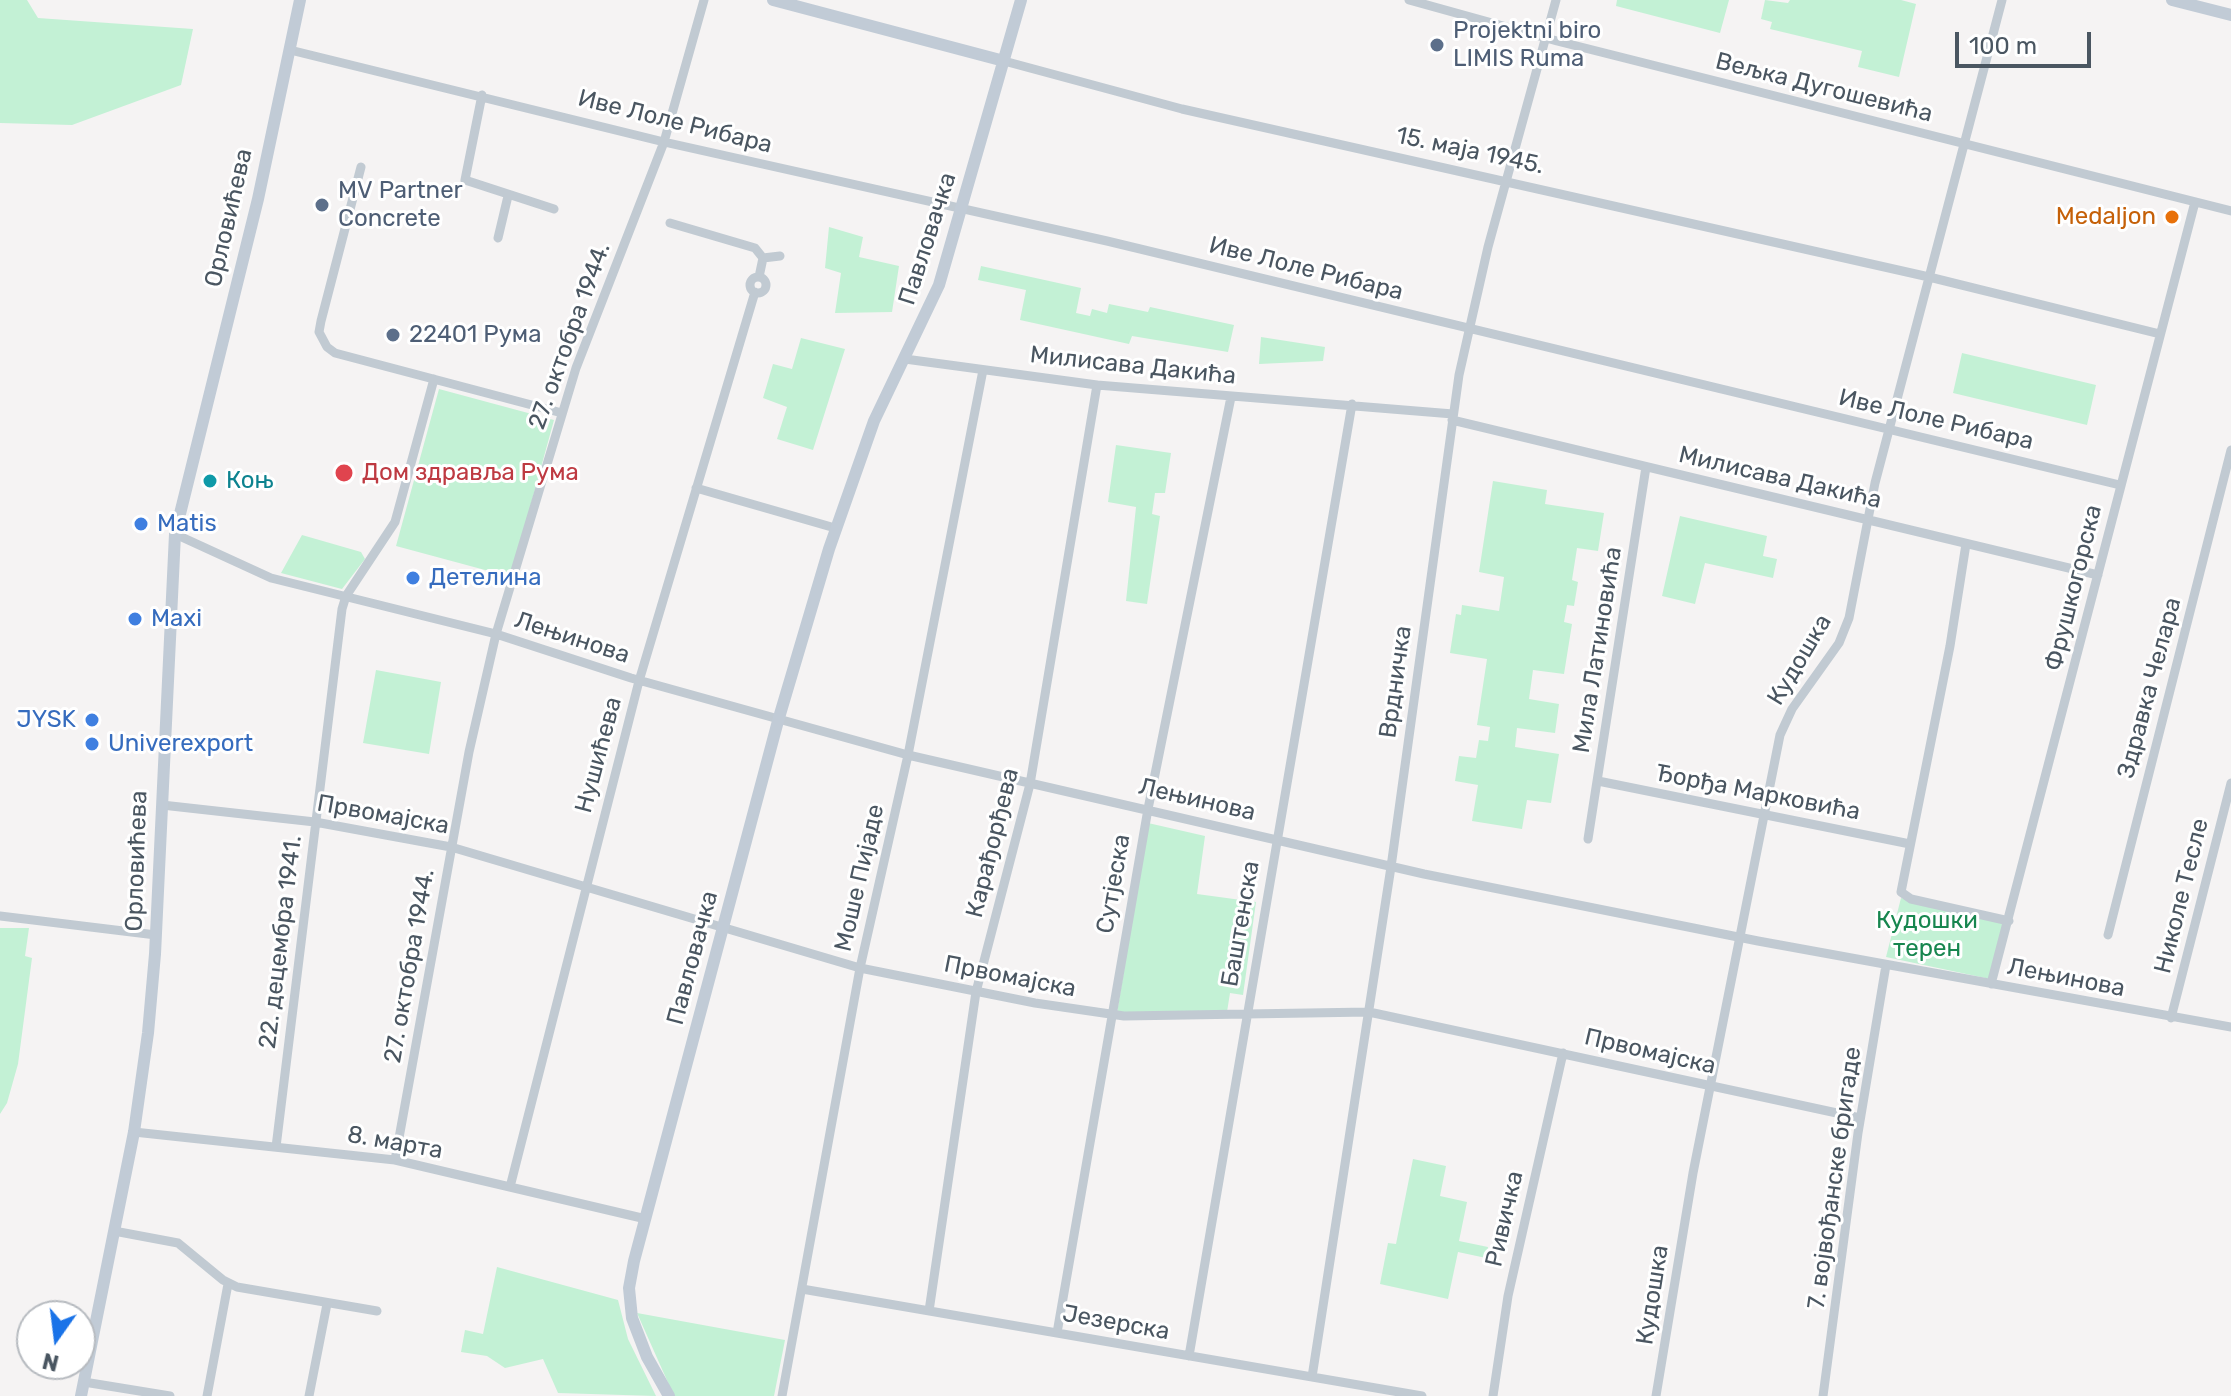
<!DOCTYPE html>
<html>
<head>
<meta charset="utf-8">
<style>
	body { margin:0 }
	#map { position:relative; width:2231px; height:1396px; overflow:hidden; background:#f5f3f3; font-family:Rubik,sans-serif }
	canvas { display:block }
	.north { position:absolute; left:16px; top:1300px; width:80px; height:80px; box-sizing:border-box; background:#fff; border:2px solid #b7bbc0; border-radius:50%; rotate:194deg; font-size:22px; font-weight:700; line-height:32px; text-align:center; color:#4a5661 }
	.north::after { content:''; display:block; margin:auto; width:28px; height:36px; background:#1a73e8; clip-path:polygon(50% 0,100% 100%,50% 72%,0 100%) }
	.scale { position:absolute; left:1955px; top:32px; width:136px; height:36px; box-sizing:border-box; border:4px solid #4a5661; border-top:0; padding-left:10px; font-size:24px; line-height:28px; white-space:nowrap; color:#4a5661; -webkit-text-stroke:6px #fff; paint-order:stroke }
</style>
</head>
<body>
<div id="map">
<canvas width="2231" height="1396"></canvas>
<div class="north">N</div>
<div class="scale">100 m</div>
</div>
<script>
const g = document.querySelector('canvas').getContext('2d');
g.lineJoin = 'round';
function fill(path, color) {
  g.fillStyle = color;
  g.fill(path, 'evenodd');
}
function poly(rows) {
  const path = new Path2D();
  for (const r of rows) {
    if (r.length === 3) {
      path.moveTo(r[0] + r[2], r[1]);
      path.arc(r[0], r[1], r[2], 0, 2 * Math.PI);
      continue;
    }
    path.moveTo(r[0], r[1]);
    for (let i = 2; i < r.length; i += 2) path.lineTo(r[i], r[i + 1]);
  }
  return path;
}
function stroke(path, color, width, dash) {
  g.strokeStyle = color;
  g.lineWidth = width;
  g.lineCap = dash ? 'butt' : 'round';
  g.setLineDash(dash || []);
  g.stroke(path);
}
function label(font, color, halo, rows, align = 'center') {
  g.font = font + ' Rubik,sans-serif';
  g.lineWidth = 6;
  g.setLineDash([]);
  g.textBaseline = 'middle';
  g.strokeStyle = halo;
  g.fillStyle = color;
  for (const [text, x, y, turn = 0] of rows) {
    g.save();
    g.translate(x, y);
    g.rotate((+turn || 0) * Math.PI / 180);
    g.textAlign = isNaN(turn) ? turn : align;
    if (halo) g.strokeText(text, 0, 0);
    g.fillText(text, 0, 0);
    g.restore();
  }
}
fill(poly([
	[0,0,27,0,38,18,193,29,181,85,72,125,0,123],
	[1617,0,1729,0,1720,33,1616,6],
	[1765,0,1788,3,1790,0,1901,0,1916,4,1899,77,1858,67,1862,51,1770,29,1772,22,1761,19],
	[829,227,863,237,859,257,899,266,892,312,835,313,841,273,825,268],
	[981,266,1081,288,1076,313,1090,316,1092,309,1107,313,1109,304,1148,312,1150,307,1234,325,1228,352,1132,336,1129,344,1020,320,1026,290,978,280],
	[1261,337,1325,347,1323,361,1259,364],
	[801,338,845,349,813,450,777,439,787,407,763,398,773,364,792,369],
	[1962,353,2096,385,2087,425,1953,393],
	[439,389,554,420,511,577,396,546],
	[1116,445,1171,453,1165,493,1155,493,1152,514,1160,516,1147,604,1126,601,1136,507,1108,502],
	[1493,481,1547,490,1545,504,1604,513,1598,551,1577,548,1572,580,1578,582,1574,606,1567,605,1564,622,1572,624,1564,674,1533,670,1529,699,1559,704,1555,733,1517,728,1515,747,1559,754,1551,803,1527,800,1522,829,1472,821,1478,785,1455,781,1459,756,1476,758,1479,740,1488,741,1490,727,1477,725,1487,659,1450,653,1456,614,1461,615,1462,605,1499,611,1504,577,1479,572],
	[1680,516,1767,536,1763,556,1777,559,1773,578,1705,563,1695,604,1662,596],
	[302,535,361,552,365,559,342,589,281,573],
	[376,670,441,682,429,754,363,743],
	[1148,823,1205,836,1197,894,1256,902,1243,995,1230,993,1227,1012,1117,1013],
	[1901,898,2006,921,1990,979,1886,957],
	[0,928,29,928,25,956,32,958,18,1064,7,1103,0,1114],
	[1413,1159,1446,1166,1440,1196,1467,1202,1459,1241,1488,1247,1486,1258,1458,1252,1448,1299,1380,1284,1388,1243,1396,1244],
	[497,1267,618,1300,628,1339,656,1396,558,1393,543,1359,505,1368,487,1356,461,1352,465,1330,483,1334],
	[637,1313,785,1340,774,1396,674,1396]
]), '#c3f1d5');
stroke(poly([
	[1409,0,1557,41,2231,211],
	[290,50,664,142,1107,241,2120,485],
	[1004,61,1182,109,1929,277,2160,334],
	[482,95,465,180,554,209],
	[361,167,321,321,319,332,327,347,335,353,562,413],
	[670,223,755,248,763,258,759,277],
	[498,238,508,196],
	[763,258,780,256],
	[758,285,8],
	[905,359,1097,385,1453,414],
	[1452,420,2098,575],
	[696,488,835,528],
	[175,534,271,578,496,634,631,678,908,755,1424,874,1758,941,2231,1027],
	[1966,544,1950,646,1901,892,1911,899,2009,921],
	[1598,781,1910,844],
	[162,805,315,822,451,847,860,968,1035,1003,1124,1016,1369,1012,1860,1118],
	[1588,839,1646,467],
	[0,916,156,935],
	[2108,935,2231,450],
	[1991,984,2195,202],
	[2171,1018,2231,783],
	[134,1132,395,1160,646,1219],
	[276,1147,342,609,346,596,395,522,434,379],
	[395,1160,469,752,496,634,576,368,664,142,704,0],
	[510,1187,639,681,755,292],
	[114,1231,178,1243,223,1280,237,1287,377,1311],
	[802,1289,1422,1396],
	[929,1311,976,992,1030,784,1097,385],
	[1057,1333,1148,809,1231,397],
	[1189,1356,1352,404],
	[1312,1377,1391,867,1459,375,1488,247,1556,0],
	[84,1382,170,1396],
	[207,1396,228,1284],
	[309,1396,327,1304],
	[782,1396,860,968,908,755,983,370],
	[1493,1396,1508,1296,1563,1053],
	[1656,1396,1693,1173,1780,735,1792,709,1839,643,1849,618,1875,483,2002,0],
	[1823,1396,1858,1133,1886,965]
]), '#c1cad2', 9);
stroke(poly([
	[773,0,1004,61],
	[2172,0,2231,15],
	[81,1396,134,1132,148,1033,155,954,175,534,258,199,300,0],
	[669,1396,647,1357,632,1318,629,1288,634,1261,778,721,829,549,874,421,939,285,1021,0]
]), '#c1cbd6', 12);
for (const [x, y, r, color] of [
	[1437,45,8,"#5c6f8a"],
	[322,205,8,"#5c6f8a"],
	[2172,217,8,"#e8710a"],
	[393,335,8,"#5c6f8a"],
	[344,473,10,"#e0444e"],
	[210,481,8,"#0f9aa8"],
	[141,524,8,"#3f7fe0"],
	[413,578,8,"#3f7fe0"],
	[135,619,8,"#3f7fe0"],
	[92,720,8,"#3f7fe0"],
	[92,744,8,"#3f7fe0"]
]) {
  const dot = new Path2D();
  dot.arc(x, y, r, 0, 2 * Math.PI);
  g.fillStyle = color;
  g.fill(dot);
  stroke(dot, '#fff', 3);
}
label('24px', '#4e5e75', '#fff', [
	["Projektni biro",1453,31],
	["LIMIS Ruma",1453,59],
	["MV Partner",338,191],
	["Concrete",338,219],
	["22401 Рума",409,335]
], 'left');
label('24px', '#4a5661', '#fff', [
	["Вељка Дугошевића",1824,88,14],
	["Иве Лоле Рибара",675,122,14],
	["15. маја 1945.",1470,151,12],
	["Орловићева",229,218,-77],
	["Павловачка",928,239,-72],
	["Иве Лоле Рибара",1306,269,14],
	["27. октобра 1944.",570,336,-70],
	["Милисава Дакића",1133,366,6],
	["Иве Лоле Рибара",1936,420,13],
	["Милисава Дакића",1780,478,13],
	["Фрушкогорска",2074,588,-76],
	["Лењинова",572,638,18],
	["Мила Латиновића",1598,650,-81],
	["Кудошка",1800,660,-59],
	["Врдничка",1396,682,-82],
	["Здравка Челара",2150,688,-75],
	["Нушићева",599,755,-75],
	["Ђорђа Марковића",1758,793,11],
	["Лењинова",1197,800,13],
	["Првомајска",383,815,10],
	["Карађорђева",993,843,-76],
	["Орловићева",137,861,-88],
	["Моше Пијаде",860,878,-77],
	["Сутјеска",1114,884,-80],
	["Николе Тесле",2182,896,-76],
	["Баштенска",1241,924,-80],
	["22. децембра 1941.",281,942,-83],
	["Павловачка",693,958,-75],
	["27. октобра 1944.",410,966,-80],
	["Првомајска",1010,977,11],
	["Лењинова",2066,978,11],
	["Првомајска",1650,1052,13],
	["8. марта",395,1143,10],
	["7. војвођанске бригаде",1835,1178,-82],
	["Ривичка",1505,1219,-77],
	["Кудошка",1653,1295,-81],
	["Језерска",1116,1323,10]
]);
label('24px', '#c56008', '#fff', [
	["Medaljon",2156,217]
], 'right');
label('24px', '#be3a42', '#fff', [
	["Дом здравља Рума",362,473]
], 'left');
label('24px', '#0d838f', '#fff', [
	["Коњ",226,481]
], 'left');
label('24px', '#366cbe', '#fff', [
	["Matis",157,524],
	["Детелина",429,578],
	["Maxi",151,619],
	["JYSK",76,720,"right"],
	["Univerexport",108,744]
], 'left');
label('24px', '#17864f', '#fff', [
	["Кудошки",1927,921],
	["терен",1927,949]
]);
</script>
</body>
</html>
